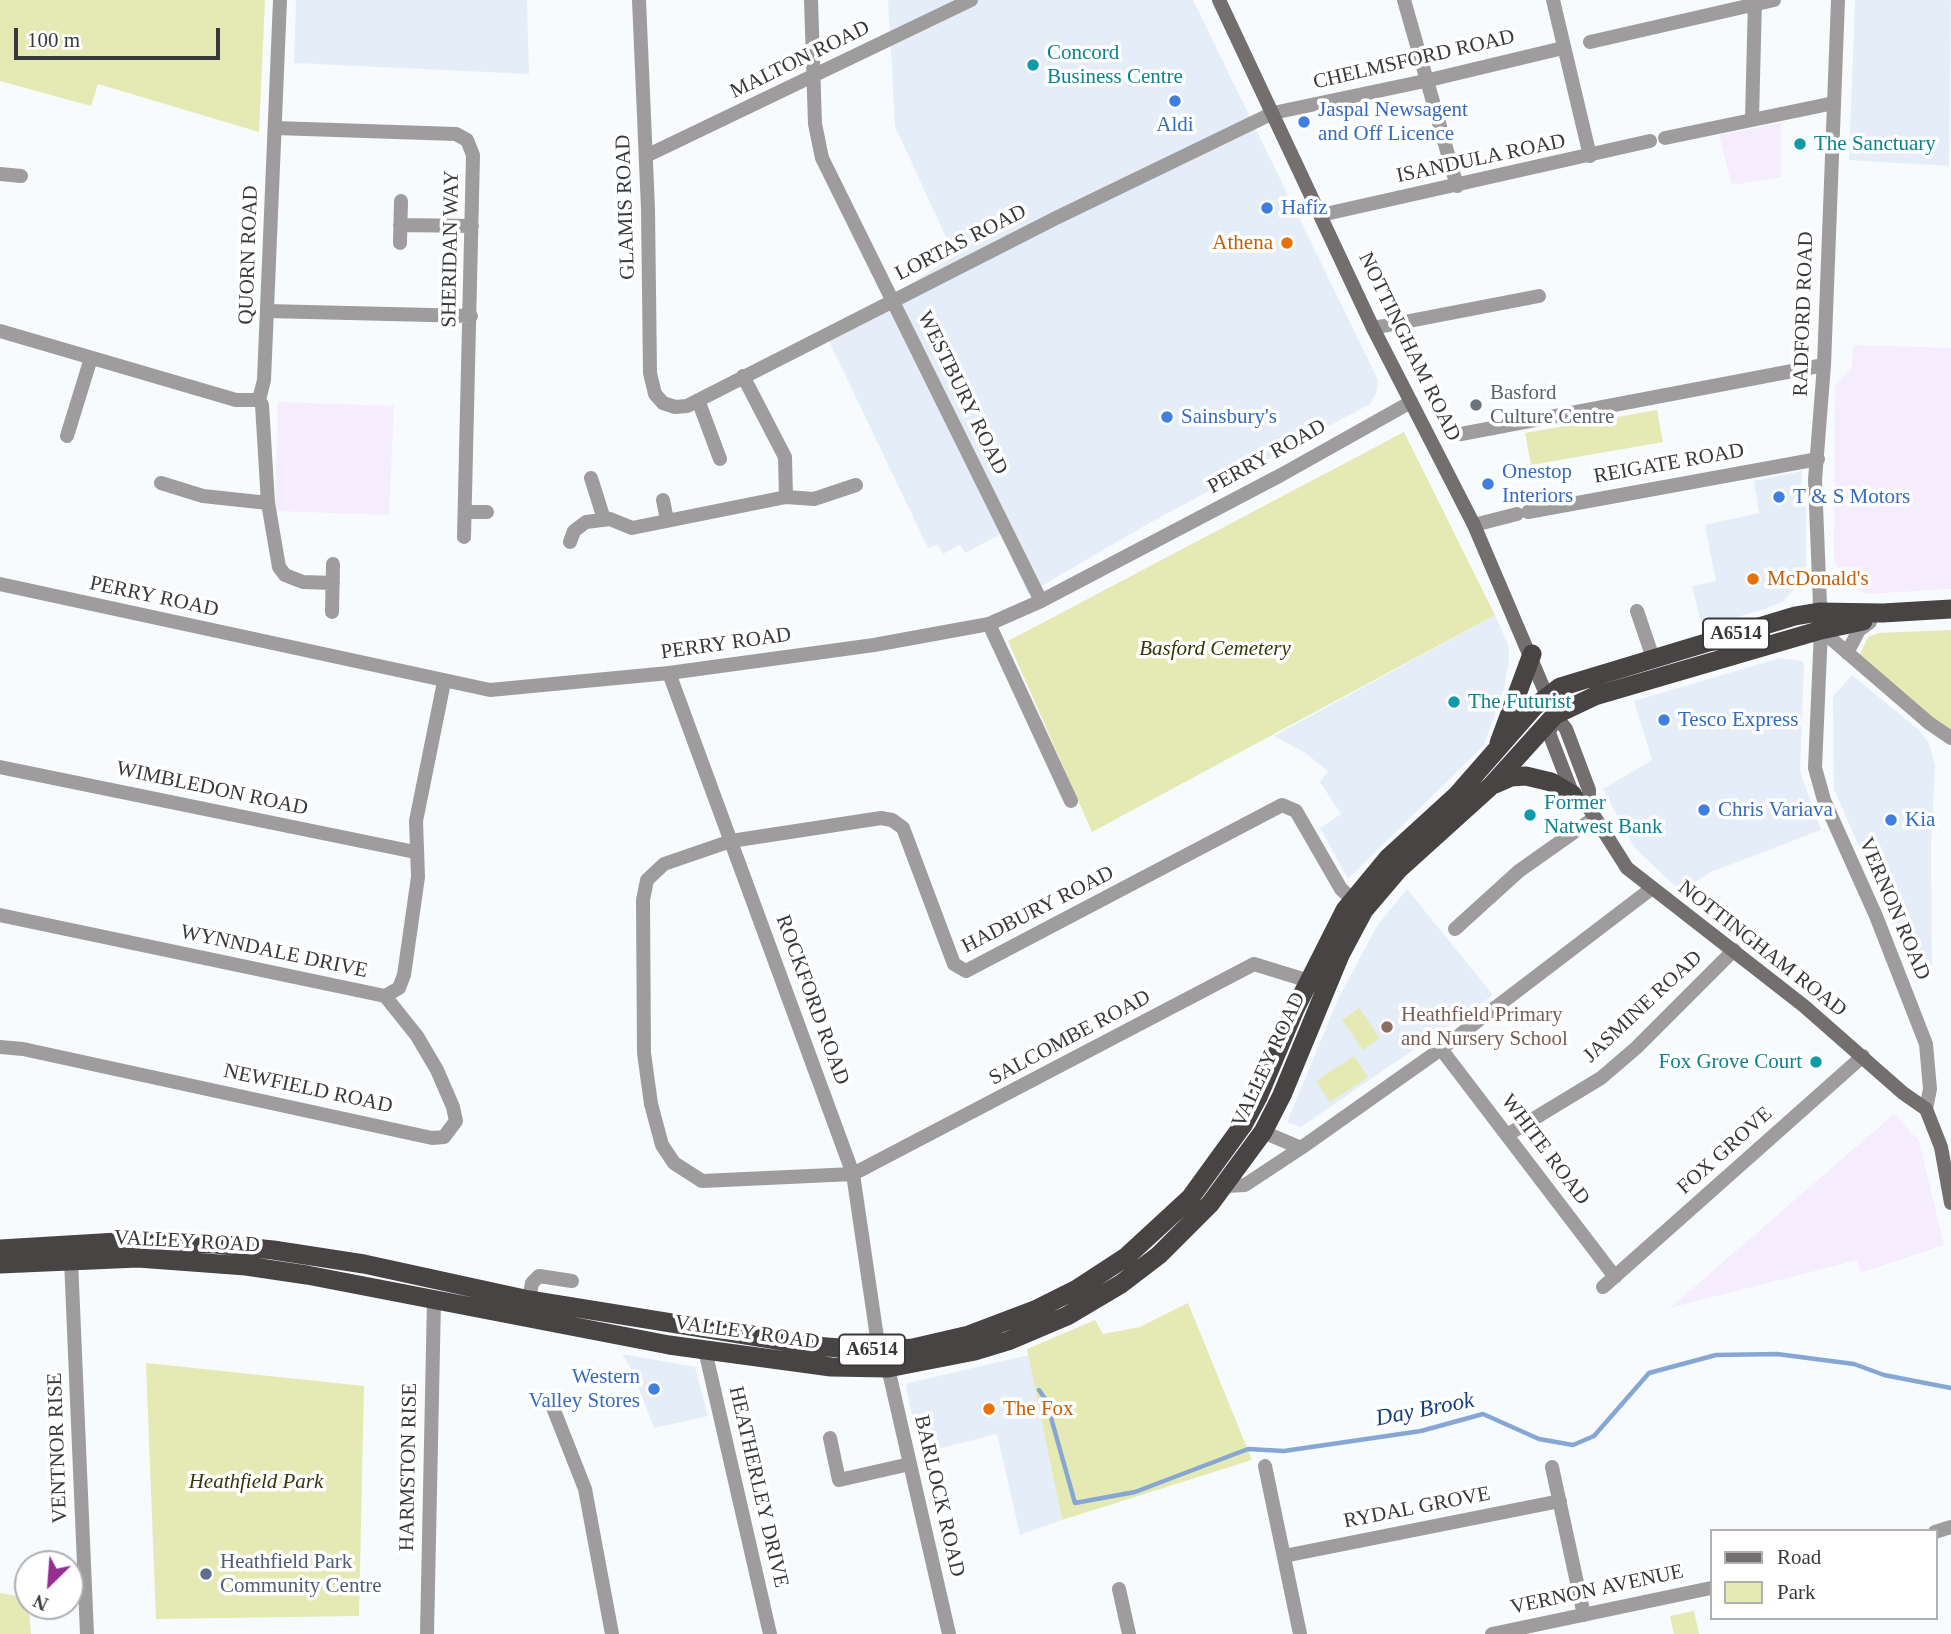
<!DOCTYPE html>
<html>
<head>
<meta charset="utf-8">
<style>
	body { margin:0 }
	#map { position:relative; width:1951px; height:1634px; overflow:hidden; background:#f7fbfe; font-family:"Times New Roman",serif }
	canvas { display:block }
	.legend { position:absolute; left:1710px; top:1529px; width:228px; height:91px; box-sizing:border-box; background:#fff; border:2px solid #afb0b1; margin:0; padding:9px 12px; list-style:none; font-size:21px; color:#38393b }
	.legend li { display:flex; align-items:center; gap:14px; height:35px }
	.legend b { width:35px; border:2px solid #afb0b1 }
	.north { position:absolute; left:14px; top:1550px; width:70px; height:70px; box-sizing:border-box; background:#fff; border:2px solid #afb0b1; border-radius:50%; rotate:205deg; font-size:19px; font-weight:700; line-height:28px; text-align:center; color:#38393b }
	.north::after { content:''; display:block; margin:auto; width:24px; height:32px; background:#952e92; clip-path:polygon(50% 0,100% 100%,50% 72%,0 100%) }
	.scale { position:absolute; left:14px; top:28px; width:206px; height:32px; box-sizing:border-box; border:4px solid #38393b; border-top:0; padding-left:9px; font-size:21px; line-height:24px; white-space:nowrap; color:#38393b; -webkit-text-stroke:5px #fff; paint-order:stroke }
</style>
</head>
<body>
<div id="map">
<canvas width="1951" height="1634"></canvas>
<ul class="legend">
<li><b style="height:9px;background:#736f6f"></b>Road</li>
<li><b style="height:19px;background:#e5e9b3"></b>Park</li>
</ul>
<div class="north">N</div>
<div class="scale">100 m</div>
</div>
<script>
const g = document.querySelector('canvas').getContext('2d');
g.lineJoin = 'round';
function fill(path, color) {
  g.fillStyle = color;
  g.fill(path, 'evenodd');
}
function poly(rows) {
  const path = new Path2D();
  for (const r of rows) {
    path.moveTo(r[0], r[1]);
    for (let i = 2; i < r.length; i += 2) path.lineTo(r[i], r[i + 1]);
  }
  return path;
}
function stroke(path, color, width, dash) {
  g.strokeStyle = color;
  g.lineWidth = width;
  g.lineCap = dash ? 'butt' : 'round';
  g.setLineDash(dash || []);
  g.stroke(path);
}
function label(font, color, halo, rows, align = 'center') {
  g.font = font + ' "Times New Roman",serif';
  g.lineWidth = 7;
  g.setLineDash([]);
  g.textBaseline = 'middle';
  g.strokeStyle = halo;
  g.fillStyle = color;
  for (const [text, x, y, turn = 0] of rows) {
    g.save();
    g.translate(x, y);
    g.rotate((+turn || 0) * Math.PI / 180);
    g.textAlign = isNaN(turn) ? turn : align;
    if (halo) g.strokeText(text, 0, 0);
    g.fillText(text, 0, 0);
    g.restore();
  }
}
fill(poly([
	[296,0,527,0,529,74,294,63],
	[888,0,1193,0,1378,380,1376,393,1370,404,1146,525,1028,594,1001,534,965,553,960,545,943,554,938,545,928,548,828,339,954,255,895,126],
	[1855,0,1951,0,1949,166,1849,160],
	[1802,471,1801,505,1806,505,1806,565,1794,590,1782,602,1765,609,1702,627,1692,586,1716,581,1705,525,1759,513,1754,481],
	[1495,615,1509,647,1509,660,1504,689,1484,745,1348,879,1320,828,1341,814,1320,782,1328,771,1304,752,1274,736],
	[1780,658,1802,661,1804,666,1800,771,1821,830,1711,872,1680,891,1634,847,1603,789,1652,760,1634,701],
	[1852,675,1919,730,1929,743,1935,765,1931,844,1932,970,1915,977,1834,789,1833,696],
	[1407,889,1493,995,1301,1127,1287,1122,1339,997,1377,926],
	[622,1354,695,1367,708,1416,654,1428,633,1373],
	[1029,1355,1062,1520,1020,1535,997,1434,921,1453,906,1388,908,1383]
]), '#e5eef8');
fill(poly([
	[1781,123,1781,177,1732,185,1719,135],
	[1853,345,1951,348,1951,589,1866,594,1849,585,1834,561,1835,386,1852,368],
	[278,402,394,406,389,515,275,511],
	[1894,1114,1919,1141,1944,1245,1860,1273,1857,1260,1670,1308]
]), '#f5ecfd');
fill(poly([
	[0,0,265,0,259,132,98,84,91,106,0,81],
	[1657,410,1663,442,1531,465,1525,433],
	[1404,432,1495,615,1092,832,1008,641],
	[1951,630,1951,730,1943,727,1859,656,1868,637,1878,633],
	[1359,1008,1380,1038,1363,1050,1342,1020],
	[1354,1056,1368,1077,1330,1102,1316,1081],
	[1188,1303,1252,1460,1062,1520,1027,1349,1095,1320,1103,1334,1140,1327],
	[146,1363,364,1386,359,1616,156,1619],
	[0,1593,28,1598,31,1634,0,1634],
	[1694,1611,1699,1634,1674,1634,1670,1616]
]), '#e5e9b3');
stroke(poly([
	[1039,1390,1046,1400,1075,1503,1135,1492,1248,1449,1284,1451,1421,1431,1483,1414,1539,1439,1573,1445,1594,1436,1649,1373,1716,1355,1777,1354,1854,1364,1884,1375,1951,1388]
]), '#86a7d3', 4.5);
stroke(poly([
	[280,0,264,380,259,400,262,405,268,503,279,567,285,575,303,582,333,583],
	[639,0,648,209,650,373,655,394,663,403,675,407,687,406,1056,218,1273,113,1425,81,1563,48],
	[811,0,815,124,822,158,1041,601],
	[1404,0,1457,186],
	[1553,0,1590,156],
	[1590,42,1774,0],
	[1752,119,1755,0],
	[275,128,456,134,467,140,473,155,464,537],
	[1665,138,1834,103],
	[646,156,971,0],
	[0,174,21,176],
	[1321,215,1650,141],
	[400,225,472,226],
	[400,243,401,201],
	[267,311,471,316],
	[1373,328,1539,296],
	[0,331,236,400,259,400],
	[743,376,785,457,786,497],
	[698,400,720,459],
	[1461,434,1824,365],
	[67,436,91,358],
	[591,478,604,519],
	[161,483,203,496,268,503],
	[663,500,667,520],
	[465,512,487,512],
	[1528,512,1818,459],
	[1474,525,1517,514],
	[570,542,574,531,586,522,610,519,632,528,786,497,814,499,856,485],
	[1637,611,1653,658],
	[332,612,333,564],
	[989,624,1071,801],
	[669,673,853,1174,879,1351],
	[0,767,415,852],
	[0,915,385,996,399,988,404,975,418,877,416,821,444,682],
	[1455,929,1519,871,1594,818],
	[1309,981,1254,964,853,1174,702,1181,674,1163,662,1145,651,1104,644,1053,643,900,647,880,664,864,731,841,881,818,892,820,903,828,954,964,966,971,1282,805,1296,811,1341,889,1353,900],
	[0,1047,23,1049,432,1138,444,1137,456,1121,453,1107,437,1070,417,1036,385,996],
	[1441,1049,1615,1277],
	[1263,1132,1301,1148],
	[1507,1135,1601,1078,1636,1048,1734,950],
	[1226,1186,1245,1185,1301,1148,1441,1049,1651,889],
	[71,1260,87,1634],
	[1603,1287,1863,1056],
	[529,1300,532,1283,539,1276,572,1281],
	[705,1350,770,1634],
	[888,1368,949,1634],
	[550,1400,585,1489,612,1634],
	[830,1438,839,1480,910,1464],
	[1265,1466,1300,1634],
	[1552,1467,1584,1615],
	[1935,1532,1951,1527],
	[1284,1556,1560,1501],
	[1119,1589,1129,1634],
	[427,1634,434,1300],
	[1492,1634,1711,1588]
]), '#9e9c9c', 14);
stroke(poly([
	[1838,0,1824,365,1815,480,1821,630,1815,768,1824,800,1876,916,1926,1044,1930,1089,1926,1109],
	[0,584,490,690,669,673,874,645,989,624,1041,601,1281,475,1411,402],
	[1821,630,1929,723,1951,738],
	[1847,653,1859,630,1870,622]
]), '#9e9c9c', 14);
stroke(poly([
	[1219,0,1373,328,1474,525,1555,715,1566,729,1589,790,1589,808],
	[1554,720,1549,733,1573,795,1589,808,1627,868,1804,1006,1903,1093,1926,1109,1941,1147,1951,1203]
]), '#736f6f', 14);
stroke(poly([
	[1499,743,1532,654],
	[1495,784,1511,777,1526,776,1551,782,1573,795],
	[0,1249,134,1241,215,1244,273,1250,364,1264,529,1300,814,1346,879,1351,913,1348,969,1335,1035,1310,1077,1289,1126,1257,1190,1198,1243,1125,1258,1097,1295,1009,1345,910,1388,858,1457,795,1534,707,1560,687,1795,616,1819,612,1883,613,1951,609],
	[0,1264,138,1258,246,1266,307,1275,669,1345,831,1367,888,1368,975,1351,1008,1341,1067,1316,1121,1284,1159,1255,1210,1204,1263,1132,1282,1095,1340,955,1364,910,1398,870,1491,786,1555,715,1595,696,1821,630,1863,621]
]), '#484443', 19);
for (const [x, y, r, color] of [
	[1033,65,7,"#0f9aa8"],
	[1175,101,7,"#3f7fe0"],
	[1304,122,7,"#3f7fe0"],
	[1800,144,7,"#0f9aa8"],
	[1267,208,7,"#3f7fe0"],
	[1287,243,7,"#e8710a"],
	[1476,405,7,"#6b7280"],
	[1167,417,7,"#3f7fe0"],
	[1488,484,7,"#3f7fe0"],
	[1779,497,7,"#3f7fe0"],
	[1753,579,7,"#e8710a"],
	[1454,702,7,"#0f9aa8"],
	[1664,720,7,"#3f7fe0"],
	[1704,810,7,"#3f7fe0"],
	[1530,815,7,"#0f9aa8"],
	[1891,820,7,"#3f7fe0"],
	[1387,1027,7,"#8d6e63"],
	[1816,1062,7,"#0f9aa8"],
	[654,1389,7,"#3f7fe0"],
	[989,1409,7,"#e8710a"],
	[206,1574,7,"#5c6f8a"]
]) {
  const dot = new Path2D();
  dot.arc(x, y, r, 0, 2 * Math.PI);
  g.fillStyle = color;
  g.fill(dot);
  stroke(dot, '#fff', 2.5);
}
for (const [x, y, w] of [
	[1736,634,66],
	[872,1350,66]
]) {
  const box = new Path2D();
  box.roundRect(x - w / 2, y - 15.5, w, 31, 5);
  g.fillStyle = '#fff';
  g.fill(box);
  stroke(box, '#38393b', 2);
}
label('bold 19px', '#38393b', null, [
	["A6514",1736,634],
	["A6514",872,1350]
]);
label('21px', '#0d838f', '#fff', [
	["Concord",1047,53],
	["Business Centre",1047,77],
	["The Sanctuary",1814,144],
	["The Futurist",1468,702],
	["Former",1544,803],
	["Natwest Bank",1544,827],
	["Fox Grove Court",1802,1062,"right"]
], 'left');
label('21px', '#38393b', '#fff', [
	["MALTON ROAD",800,60,-26],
	["CHELMSFORD ROAD",1414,60,-13],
	["ISANDULA ROAD",1481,159,-12],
	["GLAMIS ROAD",626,207,-92],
	["LORTAS ROAD",961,243,-27],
	["SHERIDAN WAY",451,249,-89],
	["QUORN ROAD",249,255,-88],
	["RADFORD ROAD",1804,314,-88],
	["NOTTINGHAM ROAD",1409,347,64],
	["WESTBURY ROAD",962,393,64],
	["PERRY ROAD",1267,457,-29],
	["REIGATE ROAD",1669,464,-10],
	["PERRY ROAD",154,597,12],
	["PERRY ROAD",726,644,-8],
	["WIMBLEDON ROAD",212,789,12],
	["VERNON ROAD",1894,909,67],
	["HADBURY ROAD",1038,910,-27],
	["NOTTINGHAM ROAD",1762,949,38],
	["WYNNDALE DRIVE",274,952,12],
	["ROCKFORD ROAD",812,1000,70],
	["JASMINE ROAD",1643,1007,-43],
	["SALCOMBE ROAD",1070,1038,-28],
	["VALLEY ROAD",1269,1060,-65],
	["NEWFIELD ROAD",308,1089,12],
	["WHITE ROAD",1545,1150,53],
	["FOX GROVE",1725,1151,-42],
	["VALLEY ROAD",187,1242,3],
	["VALLEY ROAD",747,1333,8],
	["VENTNOR RISE",58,1448,-92],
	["HARMSTON RISE",409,1467,-89],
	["HEATHERLEY DRIVE",758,1487,77],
	["BARLOCK ROAD",939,1496,77],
	["RYDAL GROVE",1417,1508,-11],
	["VERNON AVENUE",1597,1590,-12]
]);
label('21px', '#366cbe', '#fff', [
	["Jaspal Newsagent",1318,110],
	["and Off Licence",1318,134],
	["Aldi",1175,125,"center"],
	["Hafiz",1281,208],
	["Sainsbury's",1181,417],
	["Onestop",1502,472],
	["Interiors",1502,496],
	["T & S Motors",1793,497],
	["Tesco Express",1678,720],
	["Chris Variava",1718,810],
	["Kia",1905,820],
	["Western",640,1377,"right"],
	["Valley Stores",640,1401,"right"]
], 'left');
label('21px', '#c56008', '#fff', [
	["Athena",1273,243,"right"],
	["McDonald's",1767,579],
	["The Fox",1003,1409]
], 'left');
label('21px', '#5b616d', '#fff', [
	["Basford",1490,393],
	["Culture Centre",1490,417]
], 'left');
label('italic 21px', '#35370a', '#fff', [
	["Basford Cemetery",1215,649],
	["Heathfield Park",256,1482]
]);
label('21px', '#785e54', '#fff', [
	["Heathfield Primary",1401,1015],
	["and Nursery School",1401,1039]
], 'left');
label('21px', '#4e5e75', '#fff', [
	["Heathfield Park",220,1562],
	["Community Centre",220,1586]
], 'left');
label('italic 23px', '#134076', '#fff', [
	["Day Brook",1425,1410,-11]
]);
</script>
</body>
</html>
